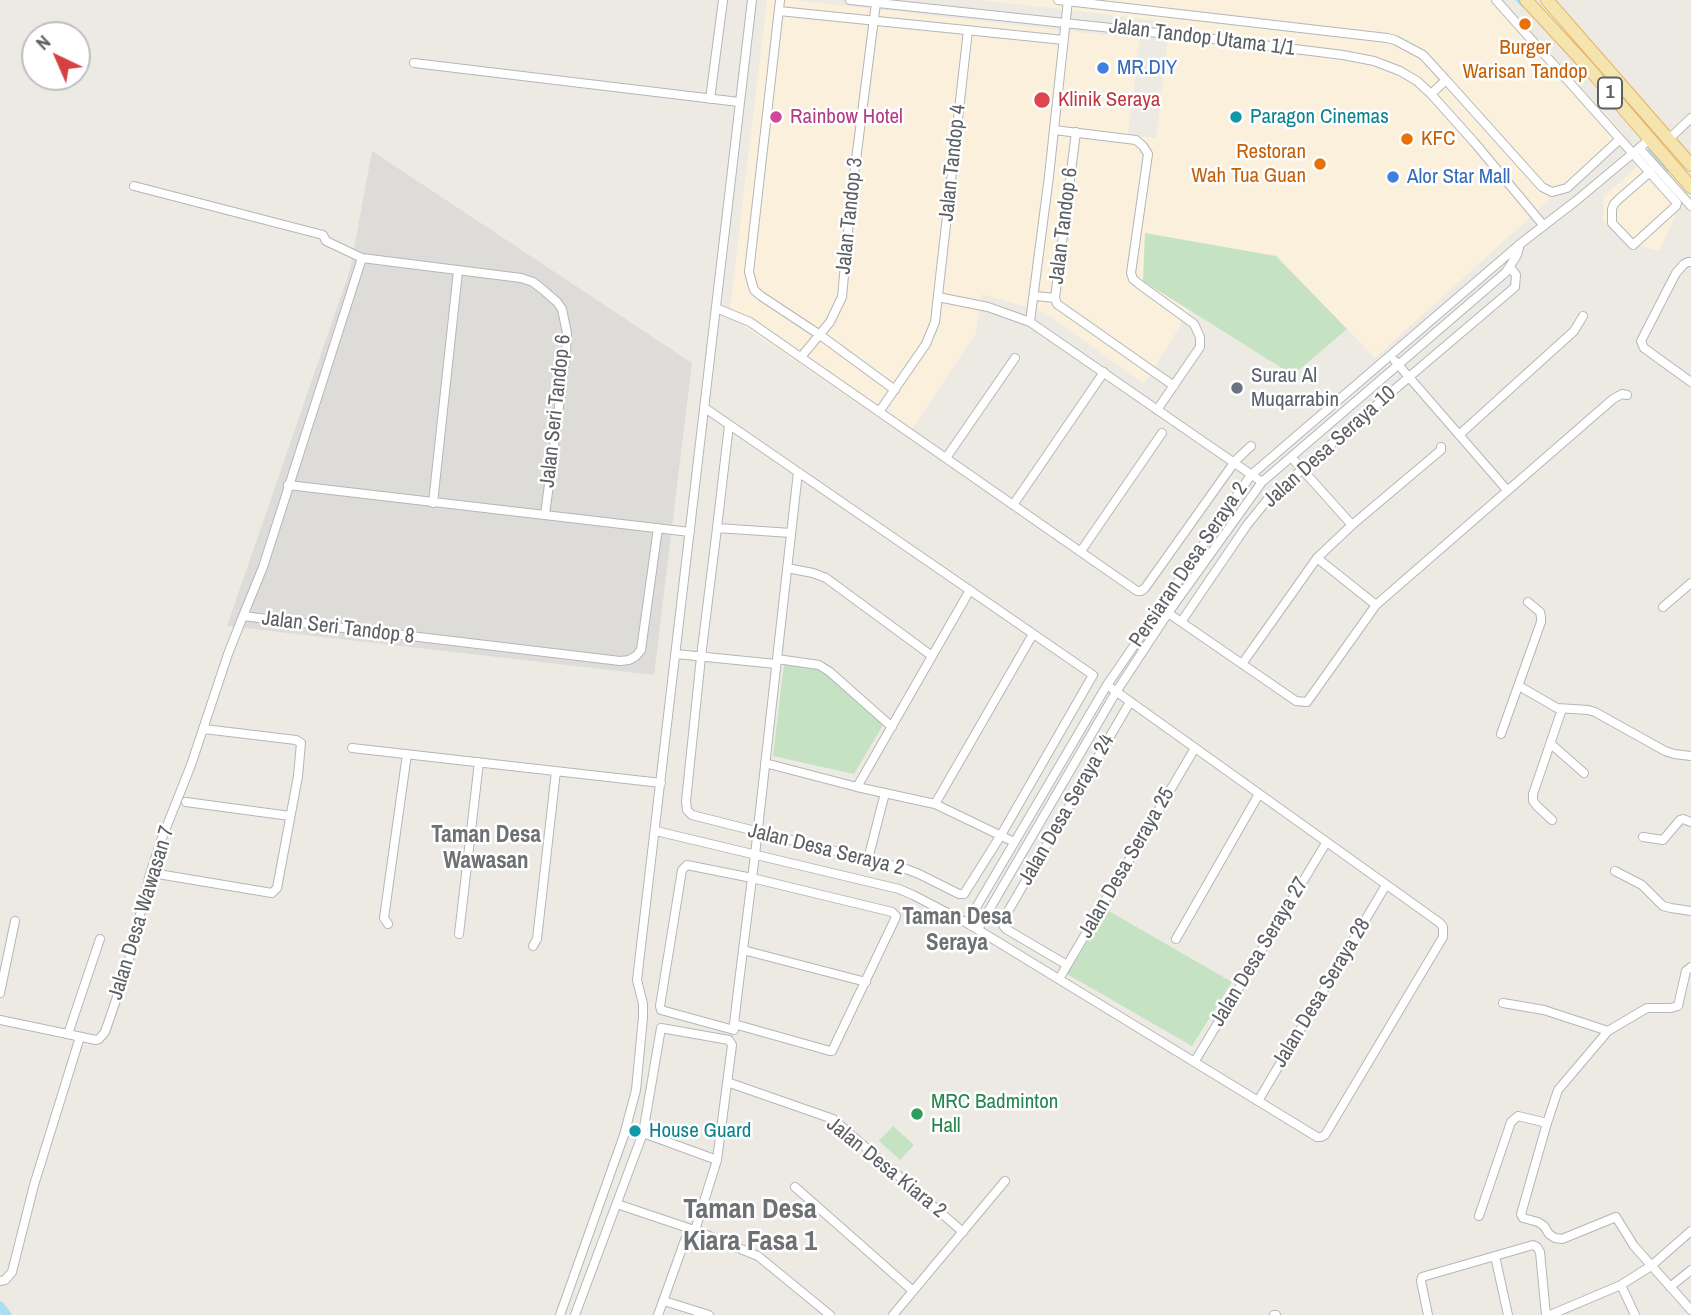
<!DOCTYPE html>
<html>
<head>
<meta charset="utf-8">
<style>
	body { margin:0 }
	#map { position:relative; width:1691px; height:1315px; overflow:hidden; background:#edeae4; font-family:"Archivo Narrow",sans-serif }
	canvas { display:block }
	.north { position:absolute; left:21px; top:21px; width:70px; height:70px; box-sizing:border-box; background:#fff; border:2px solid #bebfc1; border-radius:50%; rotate:316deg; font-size:19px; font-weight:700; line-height:28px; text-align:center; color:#5c5f63 }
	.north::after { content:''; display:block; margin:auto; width:24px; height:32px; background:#d74042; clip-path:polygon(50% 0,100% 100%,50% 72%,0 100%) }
</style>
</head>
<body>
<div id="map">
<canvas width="1691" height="1315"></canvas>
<div class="north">N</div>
</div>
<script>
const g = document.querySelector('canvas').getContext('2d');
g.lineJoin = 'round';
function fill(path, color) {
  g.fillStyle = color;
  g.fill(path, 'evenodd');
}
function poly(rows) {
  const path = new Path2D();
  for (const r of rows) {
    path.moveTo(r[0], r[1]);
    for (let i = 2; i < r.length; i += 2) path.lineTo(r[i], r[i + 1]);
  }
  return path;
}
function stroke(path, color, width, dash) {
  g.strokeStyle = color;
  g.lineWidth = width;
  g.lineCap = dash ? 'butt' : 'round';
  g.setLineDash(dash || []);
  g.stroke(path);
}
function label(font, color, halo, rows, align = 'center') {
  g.font = font + ' "Archivo Narrow",sans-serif';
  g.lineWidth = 5;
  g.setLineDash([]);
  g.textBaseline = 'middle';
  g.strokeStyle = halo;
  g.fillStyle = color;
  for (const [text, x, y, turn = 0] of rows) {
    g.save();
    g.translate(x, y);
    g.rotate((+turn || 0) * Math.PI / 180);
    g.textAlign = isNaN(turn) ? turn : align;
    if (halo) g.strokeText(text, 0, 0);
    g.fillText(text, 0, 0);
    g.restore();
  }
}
fill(poly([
	[767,0,794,0,1140,39,1128,135,1156,138,1170,22,981,0,1503,0,1623,133,1375,358,1276,256,1143,281,1190,310,1144,384,1044,312,982,294,976,333,907,437,729,316],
	[1645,160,1682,201,1659,251,1623,241,1603,220,1604,196]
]), '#faf0db');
fill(poly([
	[372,151,692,363,654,675,227,626,350,270]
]), '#dedcd8');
fill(poly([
	[1145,233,1276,256,1347,329,1293,375,1143,281],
	[784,664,818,668,886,720,854,774,773,756],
	[1107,910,1232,982,1192,1046,1067,974],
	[893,1126,914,1145,900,1160,879,1141]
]), '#c5e2c3');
stroke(poly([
	[1517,0,1523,6]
]), '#aadcf6', 2.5);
stroke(poly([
	[1652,151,1667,168],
	[0,1306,7,1315]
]), '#aadcf6', 9);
const minor = poly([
	[780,0,749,272,752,283,754,290,761,296,820,335,895,390],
	[850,0,1214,39,1343,55,1374,61,1400,71,1417,81,1431,94,1474,142,1544,226],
	[1058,0,1387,38,1395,40,1423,55,1446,80],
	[1496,0,1677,203,1676,206,1633,245,1612,223,1612,209,1614,204,1619,199,1650,172],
	[779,11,1064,40],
	[414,63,739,102],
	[1431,94,1446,80,1542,187,1552,192,1567,188,1620,139],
	[710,99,723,0],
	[1054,130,1136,140,1143,146,1148,154,1131,273,1133,279,1139,284,1194,324,1200,337,1200,347,1157,410],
	[1076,132,1055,298,1057,304,1174,386],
	[1669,139,1691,118],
	[1639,148,1691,206],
	[134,186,323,235,326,241,362,258,521,278,533,282,542,289,557,302,562,309,567,333,566,352,545,515],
	[362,258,263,567,243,616,620,661,629,660,636,656,641,650,658,528],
	[1691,262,1688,262,1684,264,1676,273,1641,341,1644,348,1691,382],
	[1035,296,1055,298],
	[938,297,988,307,1030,322,1262,482],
	[716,308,750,322,1137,591,1141,591,1145,588,1236,460,1251,446],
	[1030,322,1049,176,1068,0],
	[801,357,830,322,842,297,851,199,876,3],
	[1395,361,1507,490],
	[705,408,1093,675,1001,835,964,894,959,894,919,874,906,869,692,815,687,810,686,801,701,657,717,528,791,533],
	[879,412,926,344,935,322,968,30],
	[1459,435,1574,331,1583,316],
	[946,458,1015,358],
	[1292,458,1352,525],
	[288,485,690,532],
	[433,503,458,271],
	[1013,505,1104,372],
	[717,528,729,425],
	[1081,551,1162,433],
	[1317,558,1376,605],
	[787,568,813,573,826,578,932,656],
	[1663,607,1691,583],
	[1168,613,1296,701,1307,702,1376,605,1613,399,1622,394,1627,395],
	[1181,622,1247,525,1268,499,1409,377,1515,287,1516,275,1510,267],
	[676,654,776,664],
	[777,659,819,665,830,672,892,727],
	[1242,664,1317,558,1352,525,1441,450,1441,447],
	[1519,686,1557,708,1588,710,1595,712,1665,751,1674,754,1691,756],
	[1501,734,1541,622,1541,617,1540,612,1528,602],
	[1551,744,1584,773],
	[352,748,661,783],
	[765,763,857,787,935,804,1014,842],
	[857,787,970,590],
	[186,802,290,816],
	[935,804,1033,634],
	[1552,820,1537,806,1533,801,1533,794,1562,709],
	[656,831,899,889,913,895,967,923,1317,1137,1321,1137,1325,1135,1443,937,1443,927,1440,923,1107,685],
	[1643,837,1663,840,1680,820,1683,819,1691,822],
	[868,859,885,793],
	[1615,871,1642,885,1663,906,1671,908,1691,911],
	[158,874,272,893,277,888,298,776,301,743,296,740,204,729],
	[967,923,1107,685,1251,475,1520,244,1577,200,1650,139],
	[388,924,384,918,407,754],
	[978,929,1116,692,1168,613,1262,482,1506,272,1517,255,1520,244],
	[459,934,479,762],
	[1176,939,1259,794],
	[533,946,537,939,556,771],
	[743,950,866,982],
	[1067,965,1006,929,1003,925,1003,920,1130,702],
	[1691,967,1686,971,1678,1006,1671,1008,1647,1008,1608,1031,1558,1090,1547,1123,1521,1214,1523,1218,1538,1222,1544,1226,1549,1234,1555,1238,1562,1239,1616,1217,1634,1246,1691,1310],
	[1059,979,1195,748],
	[0,993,15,921],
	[1503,1003,1544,1010,1608,1031],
	[0,1020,96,1040,99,1039,105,1032,127,968,150,874,162,838,191,765,228,654,243,616],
	[734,1024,830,1051,832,1051,895,919,896,916,892,912,752,878,687,865,682,870,660,1006,661,1010,734,1030,734,1024,738,990,752,878,755,855,798,472],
	[68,1034,100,939],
	[1195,1061,1326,843],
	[727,1082,833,1119,963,1232],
	[1258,1101,1386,885],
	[643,1133,717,1160],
	[795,1187,913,1291],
	[617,1204,694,1230,758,1256,830,1315],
	[1479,1216,1511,1122,1518,1116,1547,1123],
	[1495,1256,1508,1315],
	[0,1281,5,1280,12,1272,34,1185,80,1037],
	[1621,1285,1635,1315],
	[1670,1287,1691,1270],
	[664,1301,709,1315],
	[560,1315,624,1135,636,1090,643,1017,643,1004,637,980,752,0],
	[575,1315,643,1133,661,1028,729,1040,732,1045,717,1160,696,1227,685,1240,658,1315],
	[893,1315,1005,1181],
	[1274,1315,1276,1315],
	[1428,1315,1421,1281,1422,1277,1533,1245,1537,1247,1540,1252,1546,1315],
	[1550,1315,1621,1285,1651,1266,1691,1231]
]);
const primary = poly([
	[1526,0,1586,65,1691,187],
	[1547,0,1691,165]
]);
stroke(minor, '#b4b6b9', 10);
stroke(primary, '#e2b467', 14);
stroke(minor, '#fff', 8);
stroke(primary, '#f6e4af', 12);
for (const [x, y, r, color] of [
	[1525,24,7,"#e8710a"],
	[1103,68,7,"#3f7fe0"],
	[1042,100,9,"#e0444e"],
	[776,117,7,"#d1479c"],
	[1236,117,7,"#0f9aa8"],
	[1407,139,7,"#e8710a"],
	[1320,164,7,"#e8710a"],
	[1393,177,7,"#3f7fe0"],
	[1237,388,7,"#6b7280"],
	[917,1114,7,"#2e9e5b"],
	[635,1131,7,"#0f9aa8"]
]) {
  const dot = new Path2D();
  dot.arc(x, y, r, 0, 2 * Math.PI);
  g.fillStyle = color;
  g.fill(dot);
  stroke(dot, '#fff', 2.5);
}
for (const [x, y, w] of [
	[1610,93,24]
]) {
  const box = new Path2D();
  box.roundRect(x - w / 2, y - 15.5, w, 31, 5);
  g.fillStyle = '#fff';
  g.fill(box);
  stroke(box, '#5c5f63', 2);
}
label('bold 19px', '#5c5f63', null, [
	["1",1610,93]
]);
label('21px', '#5c5f63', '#fff', [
	["Jalan Tandop Utama 1/1",1202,38,7],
	["Jalan Tandop 4",953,163,-84],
	["Jalan Tandop 3",850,216,-84],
	["Jalan Tandop 6",1064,226,-83],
	["Jalan Seri Tandop 6",556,411,-84],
	["Jalan Desa Seraya 10",1330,447,-42],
	["Persiaran Desa Seraya 2",1189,565,-56],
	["Jalan Seri Tandop 8",338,628,7],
	["Jalan Desa Seraya 24",1067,810,-60],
	["Jalan Desa Seraya 2",826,850,14],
	["Jalan Desa Seraya 25",1127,863,-60],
	["Jalan Desa Wawasan 7",142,913,-73],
	["Jalan Desa Seraya 27",1260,952,-59],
	["Jalan Desa Seraya 28",1322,993,-59],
	["Jalan Desa Kiara 2",886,1168,39]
]);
label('21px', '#c56008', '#fff', [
	["Burger",1525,48],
	["Warisan Tandop",1525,72],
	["KFC",1421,139,"left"],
	["Restoran",1306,152,"right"],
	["Wah Tua Guan",1306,176,"right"]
]);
label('21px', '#366cbe', '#fff', [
	["MR.DIY",1117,68],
	["Alor Star Mall",1407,177]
], 'left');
label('21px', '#be3a42', '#fff', [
	["Klinik Seraya",1058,100]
], 'left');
label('21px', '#b23c85', '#fff', [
	["Rainbow Hotel",790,117]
], 'left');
label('21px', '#0d838f', '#fff', [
	["Paragon Cinemas",1250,117],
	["House Guard",649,1131]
], 'left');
label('21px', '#5b616d', '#fff', [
	["Surau Al",1251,376],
	["Muqarrabin",1251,400]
], 'left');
label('21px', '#27864d', '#fff', [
	["MRC Badminton",931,1102],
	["Hall",931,1126]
], 'left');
label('bold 23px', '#6d7174', '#fff', [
	["Taman Desa",486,836],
	["Wawasan",486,862],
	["Taman Desa",957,918],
	["Seraya",957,944]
]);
label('bold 28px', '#6d7174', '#fff', [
	["Taman Desa",750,1210],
	["Kiara Fasa 1",750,1242]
]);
</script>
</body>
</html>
